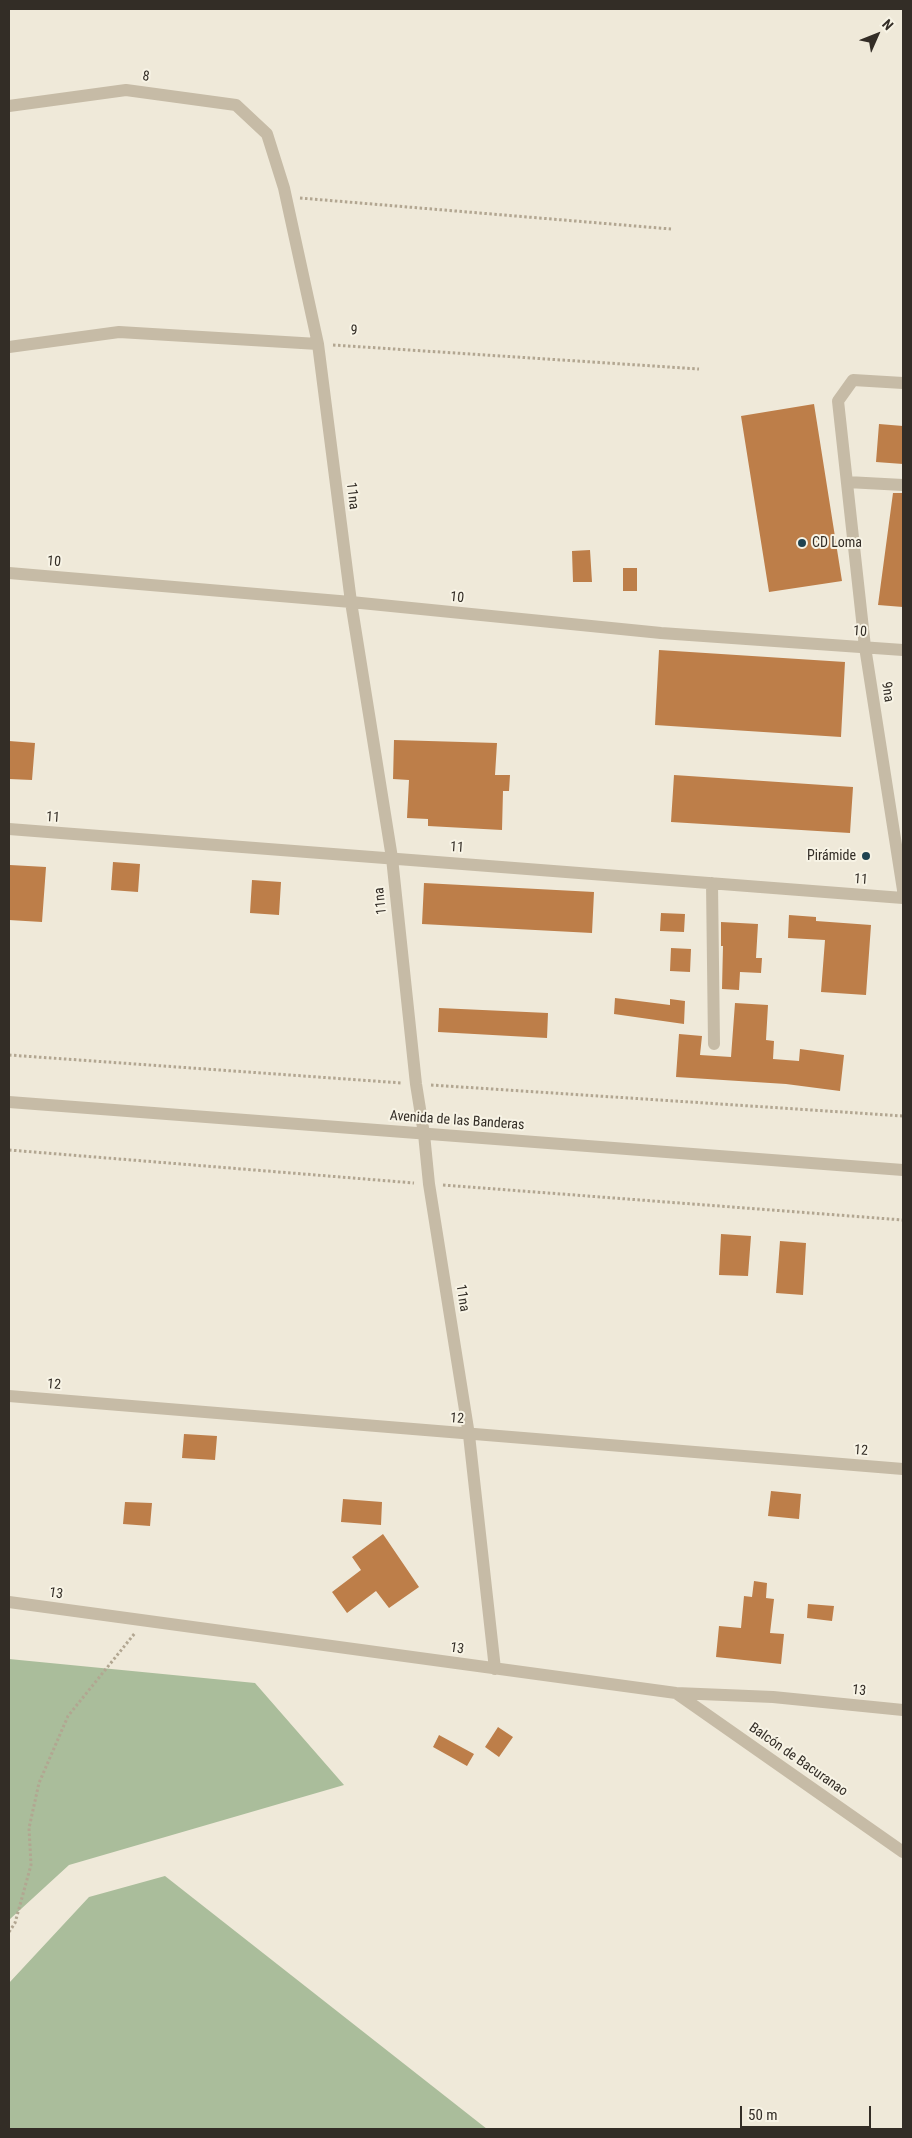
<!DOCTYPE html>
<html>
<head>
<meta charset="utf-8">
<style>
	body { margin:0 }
	#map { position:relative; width:912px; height:2138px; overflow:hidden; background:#efe9d9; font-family:"Roboto Condensed",sans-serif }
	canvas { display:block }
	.frame { position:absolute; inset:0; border:10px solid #332d26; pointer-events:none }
	.north { position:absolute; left:852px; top:10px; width:50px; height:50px; -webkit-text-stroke:4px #f7f3e5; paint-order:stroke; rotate:46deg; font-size:14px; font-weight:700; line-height:20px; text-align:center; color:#332d26 }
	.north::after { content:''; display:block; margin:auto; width:18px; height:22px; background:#332d26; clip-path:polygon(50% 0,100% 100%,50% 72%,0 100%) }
	.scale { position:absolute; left:740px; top:2106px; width:131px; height:22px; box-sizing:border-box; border:2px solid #332d26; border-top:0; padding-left:6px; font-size:15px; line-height:18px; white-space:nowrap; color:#332d26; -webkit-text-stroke:4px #f7f3e5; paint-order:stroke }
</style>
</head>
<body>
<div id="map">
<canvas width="912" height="2138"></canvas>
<div class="frame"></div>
<div class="north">N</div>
<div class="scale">50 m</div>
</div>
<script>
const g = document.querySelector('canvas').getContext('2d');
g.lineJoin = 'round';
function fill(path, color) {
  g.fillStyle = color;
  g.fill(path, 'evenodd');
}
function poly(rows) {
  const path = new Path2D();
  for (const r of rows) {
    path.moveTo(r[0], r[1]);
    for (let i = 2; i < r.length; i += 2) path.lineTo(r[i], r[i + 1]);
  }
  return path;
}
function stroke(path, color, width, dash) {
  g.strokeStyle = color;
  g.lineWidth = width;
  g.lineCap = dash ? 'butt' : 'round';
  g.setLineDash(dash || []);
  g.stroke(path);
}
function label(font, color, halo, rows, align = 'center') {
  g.font = font + ' "Roboto Condensed",sans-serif';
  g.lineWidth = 4;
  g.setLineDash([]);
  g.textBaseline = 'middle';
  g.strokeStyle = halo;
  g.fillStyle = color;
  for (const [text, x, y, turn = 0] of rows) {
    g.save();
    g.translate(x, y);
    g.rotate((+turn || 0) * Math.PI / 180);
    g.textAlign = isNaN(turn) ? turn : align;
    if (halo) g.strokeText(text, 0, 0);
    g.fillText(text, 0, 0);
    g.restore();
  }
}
fill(poly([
	[9,1659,255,1683,344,1785,69,1865,9,1920],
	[165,1876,487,2129,9,2129,9,1983,89,1897]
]), '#aabd9b');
fill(poly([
	[814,404,842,581,769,592,741,416],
	[879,424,903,426,903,464,876,462],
	[893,493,903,493,903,607,878,605],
	[590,550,592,582,573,582,572,551],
	[623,568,637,568,637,591,623,591],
	[659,650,845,662,841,737,655,725],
	[394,740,497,743,495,775,510,775,509,791,503,791,502,830,428,826,428,819,407,818,409,780,393,779],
	[9,741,35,743,32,780,9,779],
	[674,775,853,787,850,833,671,822],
	[113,862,140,864,138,892,111,890],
	[10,865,46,867,42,922,9,920],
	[252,880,281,882,279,915,250,913],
	[424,883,594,892,592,933,422,924],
	[661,913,685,914,684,932,660,931],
	[789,915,816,917,816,921,871,925,866,995,821,992,825,940,788,938],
	[721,922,758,924,756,958,762,958,761,973,740,972,739,990,722,989,723,946,721,946],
	[671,948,691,949,690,972,670,971],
	[615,998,670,1005,670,999,685,1001,684,1024,614,1014],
	[735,1003,768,1005,766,1040,774,1041,773,1059,799,1061,800,1049,844,1055,840,1091,786,1084,676,1077,679,1034,702,1036,700,1055,731,1057],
	[439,1008,548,1013,547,1038,438,1032],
	[721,1234,751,1236,748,1276,719,1275],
	[780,1241,806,1243,803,1295,776,1293],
	[184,1434,217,1436,215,1460,182,1458],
	[771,1491,801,1494,799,1519,768,1516],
	[343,1499,382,1502,381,1525,341,1522],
	[125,1502,152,1503,150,1526,123,1524],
	[383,1534,419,1587,389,1608,376,1591,347,1613,332,1592,361,1570,352,1557],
	[754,1581,767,1583,766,1598,774,1599,770,1633,784,1634,781,1664,716,1657,719,1626,741,1628,744,1596,752,1597],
	[808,1604,834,1606,832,1621,807,1618],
	[498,1727,513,1737,499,1757,485,1747],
	[439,1735,474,1754,467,1766,433,1747]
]), '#bd7e49');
stroke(poly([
	[300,198,671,229],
	[333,345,699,369],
	[9,1055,402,1083],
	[431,1085,903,1116],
	[9,1150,414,1183],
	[443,1185,903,1220],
	[9,1932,15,1923,31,1865,29,1828,39,1783,68,1716,135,1633]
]), '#b2a691', 3, [2.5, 2.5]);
stroke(poly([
	[9,106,126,90,236,105,267,134,284,188,318,344,351,602,392,858,416,1084,424,1134,429,1184,469,1435,495,1669],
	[9,347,119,332,318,344],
	[903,383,853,380,838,401,865,647,903,890],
	[847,482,903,485],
	[9,573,351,602,661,633,903,650],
	[9,829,903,898],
	[712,883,714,1044],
	[9,1102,903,1170],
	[9,1396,903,1469],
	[9,1602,676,1693,773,1697,903,1710],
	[676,1693,903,1852]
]), '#c6bba6', 12);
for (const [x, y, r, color] of [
	[802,543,5,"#1f4351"],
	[866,856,5,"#1f4351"]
]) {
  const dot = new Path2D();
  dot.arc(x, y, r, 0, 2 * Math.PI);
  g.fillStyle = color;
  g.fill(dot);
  stroke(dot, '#f7f3e5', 2);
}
label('14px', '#332d26', '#f7f3e5', [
	["8",146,77,8],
	["9",354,331,4],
	["11na",352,496,83],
	["10",54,562,5],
	["10",457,598,6],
	["10",860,632,4],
	["9na",887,692,81],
	["11",53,818,4],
	["11",457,848,4],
	["11",861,880,4],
	["11na",381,901,-96],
	["Avenida de las Banderas",457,1121,4],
	["11na",462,1298,81],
	["12",54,1385,5],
	["12",457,1419,5],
	["12",861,1451,4],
	["13",56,1594,8],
	["13",457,1649,8],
	["13",859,1691,6],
	["Balcón de Bacuranao",798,1760,35]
]);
label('14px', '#332d26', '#f7f3e5', [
	["CD Loma",812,543],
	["Pirámide",856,856,"right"]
], 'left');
</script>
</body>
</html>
